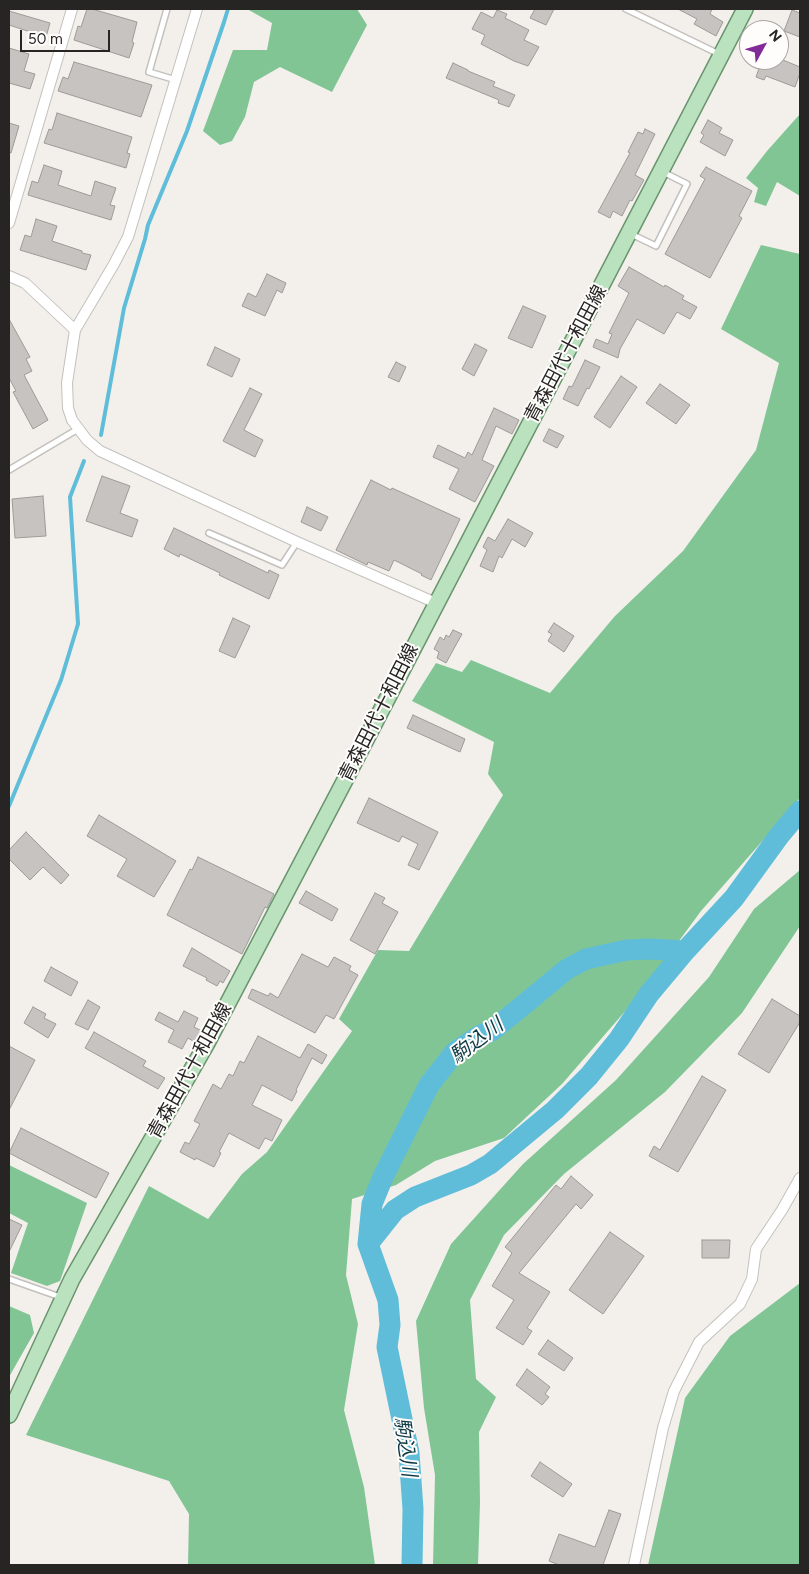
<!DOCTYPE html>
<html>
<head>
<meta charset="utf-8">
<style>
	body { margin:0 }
	#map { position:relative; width:809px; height:1574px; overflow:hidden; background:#f3f0ec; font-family:Figtree,sans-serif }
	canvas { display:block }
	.frame { position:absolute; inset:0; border:10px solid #262524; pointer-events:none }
	.north { position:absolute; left:739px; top:20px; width:50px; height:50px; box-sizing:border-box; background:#fffdfb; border:1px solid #a8a7a5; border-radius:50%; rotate:51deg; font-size:14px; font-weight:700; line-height:20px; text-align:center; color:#262524 }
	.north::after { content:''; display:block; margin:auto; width:18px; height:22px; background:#822a97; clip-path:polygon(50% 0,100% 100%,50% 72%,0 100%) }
	.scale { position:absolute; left:20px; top:30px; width:90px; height:22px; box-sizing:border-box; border:2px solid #262524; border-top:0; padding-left:6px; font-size:15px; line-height:18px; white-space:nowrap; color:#262524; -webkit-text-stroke:4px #fffdfb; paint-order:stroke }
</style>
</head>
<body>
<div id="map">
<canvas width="809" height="1574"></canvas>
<div class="frame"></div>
<div class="north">N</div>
<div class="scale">50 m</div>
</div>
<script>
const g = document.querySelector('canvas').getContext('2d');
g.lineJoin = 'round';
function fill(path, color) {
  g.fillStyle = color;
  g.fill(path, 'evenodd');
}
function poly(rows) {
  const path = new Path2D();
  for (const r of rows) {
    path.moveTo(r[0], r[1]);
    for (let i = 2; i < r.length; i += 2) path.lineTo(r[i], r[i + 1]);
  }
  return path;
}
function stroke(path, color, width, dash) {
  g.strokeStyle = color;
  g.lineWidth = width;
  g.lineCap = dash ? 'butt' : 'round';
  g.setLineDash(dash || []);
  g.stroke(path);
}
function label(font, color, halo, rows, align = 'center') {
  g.font = font + ' Figtree,"Noto Sans JP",sans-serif';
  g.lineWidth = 4;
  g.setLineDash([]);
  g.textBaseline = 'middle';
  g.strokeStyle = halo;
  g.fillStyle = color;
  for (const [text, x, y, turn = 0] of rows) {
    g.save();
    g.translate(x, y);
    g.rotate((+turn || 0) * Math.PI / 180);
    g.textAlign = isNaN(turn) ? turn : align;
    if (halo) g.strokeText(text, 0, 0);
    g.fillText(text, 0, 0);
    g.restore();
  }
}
fill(poly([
	[247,9,357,9,367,25,332,92,280,67,254,82,245,117,232,141,220,145,203,131,233,50,267,50,272,23],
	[800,114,800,196,777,182,766,206,754,202,758,188,746,178,767,151],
	[761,245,800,254,800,798,701,911,640,994,562,1084,504,1138,435,1161,396,1185,352,1199,346,1275,358,1324,344,1410,364,1487,375,1565,188,1565,189,1514,169,1481,26,1435,149,1186,208,1219,242,1174,267,1152,352,1031,339,1019,378,950,409,951,503,795,488,774,494,742,412,701,436,663,462,672,471,660,550,693,615,616,683,551,756,450,779,363,721,329],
	[800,870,800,926,742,1013,665,1092,564,1174,504,1235,470,1300,476,1379,496,1397,479,1432,480,1503,478,1565,433,1565,435,1475,424,1408,416,1321,451,1244,523,1164,616,1080,709,977,754,909],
	[9,1165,87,1203,60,1281,47,1286,11,1273,28,1223,9,1213],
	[800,1283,800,1565,648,1565,685,1398,730,1336],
	[9,1306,30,1315,34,1333,9,1377]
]), '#81c595');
stroke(poly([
	[101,435,124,308,145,239,148,225,187,131,224,22,228,9],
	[9,806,61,680,78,624,70,497,84,461]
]), '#5fbdd9', 4);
stroke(poly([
	[368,1244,395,1210,415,1197,471,1175,490,1164,555,1110,589,1076,619,1039,649,994,685,951,734,898,779,836,800,811],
	[412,1565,413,1509,409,1453,387,1347,390,1325,388,1300,368,1244,372,1204,383,1177,429,1085,455,1052,479,1036,493,1030,567,969,586,959,627,950,650,949,685,951]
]), '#5fbdd9', 21);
const building = poly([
	[87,9,92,9,137,22,132,42,134,43,129,58,74,40,78,26,81,27,87,9],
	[535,9,554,9,546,25,530,18,535,9],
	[678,9,712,9,710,14,723,22,716,36,694,24,697,19,678,9],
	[497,10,507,14,505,18,529,30,524,40,539,47,528,66,514,61,481,44,485,35,472,29,481,12,493,18,497,10],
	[792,10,800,13,800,37,784,31,792,10],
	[9,11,50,23,46,37,9,25,9,11],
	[9,48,29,54,24,71,35,74,30,89,9,83,9,48],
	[762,60,783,60,800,67,800,73,795,87,766,76,764,80,756,77,762,60],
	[74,62,152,85,141,117,58,91,63,77,68,79,74,62],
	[453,63,468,70,468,71,495,82,493,86,515,95,509,107,498,103,499,100,446,78,453,63],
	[57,113,132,137,127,153,130,154,126,168,44,143,49,129,52,130,57,113],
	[708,120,722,128,719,133,733,140,725,156,700,142,704,135,701,133,708,120],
	[9,123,19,126,11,153,9,153,9,123],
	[645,129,655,134,635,175,644,180,632,201,630,200,622,216,613,211,610,218,598,212,630,153,628,152,638,132,643,134,645,129],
	[44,165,62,171,58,185,91,196,95,181,116,188,110,205,115,206,111,220,28,195,32,181,38,183,44,165],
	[706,167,752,191,739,216,742,218,710,278,665,254,705,179,700,176,706,167],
	[36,219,57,226,52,241,82,251,82,253,91,255,86,270,20,250,25,235,31,237,36,219],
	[629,267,664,287,665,285,684,296,682,299,697,307,690,319,677,312,664,334,637,319,620,349,618,358,593,347,596,339,608,344,612,334,609,333,629,293,618,286,629,267],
	[267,274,286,283,282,293,277,290,265,316,242,306,248,293,256,297,267,274],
	[523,306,546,316,532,348,508,338,523,306],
	[9,319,30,357,26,359,32,371,24,375,48,420,33,429,13,392,16,391,9,378,9,319],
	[475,344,487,350,474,376,462,369,475,344],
	[215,347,240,359,232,377,207,365,215,347],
	[585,360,600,367,589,389,587,388,578,406,563,399,569,386,572,387,585,360],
	[396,362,406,367,399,382,388,377,396,362],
	[621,376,637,387,610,428,594,417,621,376],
	[660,384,690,405,676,424,646,403,660,384],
	[250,388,262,394,244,430,263,440,255,457,223,441,250,388],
	[494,408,519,420,512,434,496,426,482,460,494,466,475,502,449,489,459,469,433,457,438,445,465,458,468,452,472,455,494,408],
	[549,429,564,436,557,448,543,441,549,429],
	[102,476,130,486,120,513,138,520,132,537,86,521,102,476],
	[371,480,391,490,392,488,460,519,431,580,421,575,422,574,394,560,389,571,368,562,367,565,336,550,371,480],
	[43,496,46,536,15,538,12,499,43,496],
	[307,507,328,517,321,531,301,522,307,507],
	[508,519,533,533,525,547,512,539,502,558,499,556,493,572,480,566,487,550,483,547,488,537,495,541,508,519],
	[174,528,268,573,269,570,279,575,269,599,219,575,220,573,180,554,179,557,164,549,174,528],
	[233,618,250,626,235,658,219,651,233,618],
	[554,623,574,636,564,652,548,641,552,634,548,632,554,623],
	[453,630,462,634,446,663,437,658,439,652,434,649,440,637,444,640,446,635,449,637,453,630],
	[413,715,465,739,460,752,407,728,413,715],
	[369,798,438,832,419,870,408,865,418,844,402,836,399,842,357,823,369,798],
	[99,815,176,861,154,897,117,876,127,859,87,836,99,815],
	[26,832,69,875,61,884,43,867,30,880,9,859,9,850,26,832],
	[198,857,274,894,267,908,265,907,242,954,167,915,190,869,192,870,198,857],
	[306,891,338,909,332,921,299,903,306,891],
	[375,893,385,898,382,903,398,912,375,954,350,940,375,893],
	[192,948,230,971,223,983,220,981,217,986,206,980,207,978,183,966,192,948],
	[302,954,328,967,334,957,351,966,349,970,358,975,334,1019,326,1015,315,1033,248,998,252,989,268,996,270,993,278,998,302,954],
	[51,967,78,982,71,996,44,981,51,967],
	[772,999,800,1016,800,1022,769,1073,738,1054,772,999],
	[88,1000,100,1007,88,1030,75,1024,88,1000],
	[33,1007,46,1014,44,1018,56,1024,48,1038,24,1023,33,1007],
	[184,1011,198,1018,194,1027,202,1031,196,1043,188,1038,182,1049,168,1042,174,1030,155,1020,159,1012,178,1022,184,1011],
	[94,1032,146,1061,143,1066,165,1078,158,1089,85,1048,94,1032],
	[258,1036,300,1058,308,1044,327,1055,322,1064,312,1058,296,1090,297,1091,292,1101,262,1085,252,1105,282,1120,272,1141,265,1138,259,1149,229,1133,219,1152,221,1153,214,1167,196,1158,195,1160,180,1152,185,1142,189,1144,200,1124,194,1121,213,1084,221,1089,229,1074,233,1076,240,1061,244,1063,258,1036],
	[9,1046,35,1060,9,1110,9,1046],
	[702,1076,726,1090,678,1172,649,1156,654,1146,660,1150,702,1076],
	[21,1128,109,1173,96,1198,9,1153,21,1128],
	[571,1176,593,1195,581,1209,576,1204,519,1273,550,1292,527,1328,532,1331,523,1345,496,1328,514,1300,492,1286,512,1253,505,1247,556,1185,561,1189,571,1176],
	[9,1219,22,1225,9,1252,9,1219],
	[610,1232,644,1256,603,1314,569,1290,610,1232],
	[702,1240,730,1240,729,1258,702,1258,702,1240],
	[548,1340,573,1358,564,1371,538,1354,548,1340],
	[527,1369,550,1387,545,1394,549,1397,542,1405,516,1385,527,1369],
	[540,1462,572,1484,563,1497,531,1476,540,1462],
	[609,1510,621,1514,603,1565,559,1565,549,1561,559,1534,595,1547,609,1510]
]);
fill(building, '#c6c3c0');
stroke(building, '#9d9a97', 1);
const lane = poly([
	[167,9,149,72,176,80],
	[626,9,719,54],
	[631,234,656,246,687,184,663,172],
	[9,470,78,429],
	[209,533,282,565,297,542],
	[9,1279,63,1298]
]);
const street = poly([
	[197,9,128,237,114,264,75,330,67,383,68,408,72,420,87,440,100,451,297,542,436,603],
	[9,223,72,9],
	[9,276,25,283,75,330],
	[634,1565,663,1428,674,1391,699,1342,740,1304,752,1279,756,1249,782,1210,800,1178]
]);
const primary = poly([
	[9,1415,72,1279,207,1043,344,782,745,9]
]);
stroke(lane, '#c3c1bd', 8);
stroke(street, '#c3c1bd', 12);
stroke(primary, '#69946d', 18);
stroke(lane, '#fff', 5);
stroke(street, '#fff', 10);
stroke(primary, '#bbe2bf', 15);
label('19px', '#262524', '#fffdfb', [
	["青森田代十和田線",566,354,-62],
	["青森田代十和田線",379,713,-63],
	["青森田代十和田線",190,1071,-61]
]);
label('italic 20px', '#0e3a46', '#fffdfb', [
	["駒込川",477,1041,-37],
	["駒込川",405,1447,82]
]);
</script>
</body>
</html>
